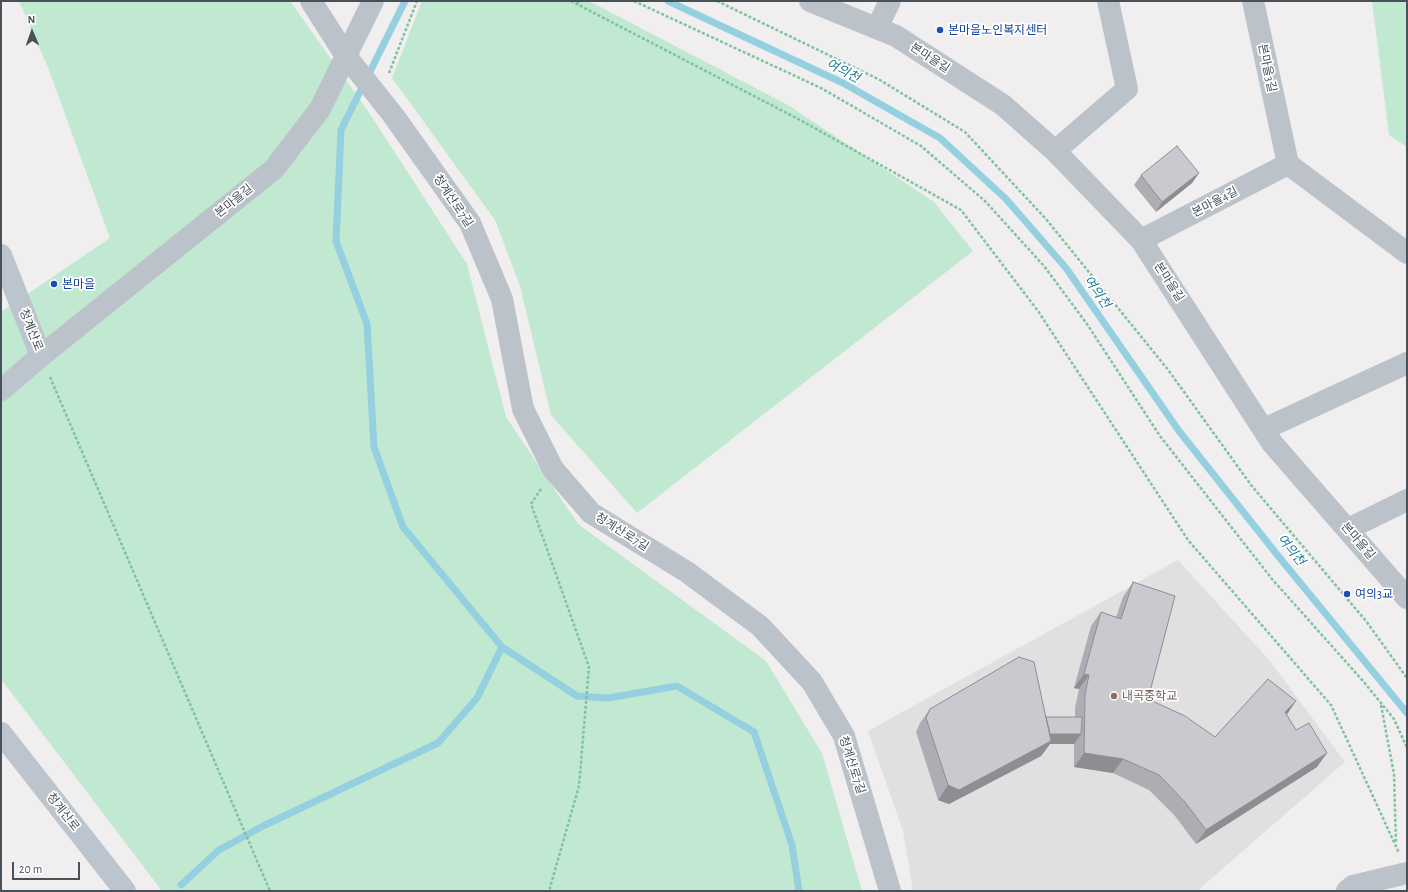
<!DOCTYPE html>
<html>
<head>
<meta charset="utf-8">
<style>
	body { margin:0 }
	#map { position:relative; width:1408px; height:892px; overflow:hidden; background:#f0eeee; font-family:"Alegreya Sans",sans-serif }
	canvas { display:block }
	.frame { position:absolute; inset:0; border:2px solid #485159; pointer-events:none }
	.north { position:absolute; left:12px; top:12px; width:40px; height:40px; -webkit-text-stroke:3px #fff; paint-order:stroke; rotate:358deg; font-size:11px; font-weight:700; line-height:16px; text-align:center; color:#485159 }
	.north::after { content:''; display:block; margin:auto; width:14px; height:18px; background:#485159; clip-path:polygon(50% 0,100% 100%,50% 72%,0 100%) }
	.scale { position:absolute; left:12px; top:862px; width:68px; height:18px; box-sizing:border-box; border:2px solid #485159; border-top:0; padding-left:5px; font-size:12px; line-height:14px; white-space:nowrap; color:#485159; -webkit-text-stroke:3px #fff; paint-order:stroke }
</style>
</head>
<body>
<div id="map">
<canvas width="1408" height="892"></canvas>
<div class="frame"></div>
<div class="north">N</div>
<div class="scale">20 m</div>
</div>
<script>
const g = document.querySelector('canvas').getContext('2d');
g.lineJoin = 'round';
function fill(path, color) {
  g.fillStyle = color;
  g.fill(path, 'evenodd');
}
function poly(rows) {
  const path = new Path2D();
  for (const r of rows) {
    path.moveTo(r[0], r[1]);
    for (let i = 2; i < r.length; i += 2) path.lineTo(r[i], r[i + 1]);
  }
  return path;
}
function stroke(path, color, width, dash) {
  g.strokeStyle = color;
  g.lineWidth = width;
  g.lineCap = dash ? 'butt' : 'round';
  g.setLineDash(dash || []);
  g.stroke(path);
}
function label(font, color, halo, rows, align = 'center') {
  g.font = font + ' "Alegreya Sans","Noto Sans KR",sans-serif';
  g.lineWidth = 3.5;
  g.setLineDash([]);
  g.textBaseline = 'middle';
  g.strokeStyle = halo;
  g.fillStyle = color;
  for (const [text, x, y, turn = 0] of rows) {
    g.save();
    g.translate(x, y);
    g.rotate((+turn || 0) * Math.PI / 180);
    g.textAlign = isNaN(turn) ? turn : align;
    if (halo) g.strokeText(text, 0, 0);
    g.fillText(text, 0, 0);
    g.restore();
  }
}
fill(poly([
	[1178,560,1270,661,1345,762,1197,891,913,891,903,831,868,731]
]), '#e1dfdf');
fill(poly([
	[19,1,290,1,370,114,467,264,506,417,578,524,766,661,822,753,862,891,162,891,1,679,1,312,110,238,49,70],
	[422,1,589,1,788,105,934,202,973,251,637,513,551,415,520,286,495,220,392,78],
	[1372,1,1407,1,1407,147,1389,135]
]), '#c1e9d1');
stroke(poly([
	[405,1,341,130,336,241,367,324,374,447,403,527,502,647,577,696,608,698,677,686,754,732,792,845,799,891],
	[668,1,843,83,940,138,1006,199,1066,268,1179,431,1279,557,1407,713],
	[181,885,219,850,263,826,438,743,477,698,502,647]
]), '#94d0e0', 7);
stroke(poly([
	[571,1,802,121,961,210,1038,311,1188,540,1331,705,1399,853],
	[577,1,581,6],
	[634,1,821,88,921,146,985,201,1044,266,1087,324,1160,436,1272,579,1363,681,1394,719,1407,748],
	[717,1,880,80,965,132,1046,219,1169,371,1251,485,1366,621,1407,678],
	[389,73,417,1],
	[50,377,270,891],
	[541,489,531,504,589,667,579,786,549,891],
	[1381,705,1394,774,1396,843]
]), '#7ec2a1', 2.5, [3, 2]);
stroke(poly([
	[311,1,346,56,393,115,470,223,502,299,523,409,553,469,591,513,687,572,760,626,812,682,844,736,890,891],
	[810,1,896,36,1003,105,1055,151,1141,240,1272,443,1407,598],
	[877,28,890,1],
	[1055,151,1127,89,1108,1],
	[1288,164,1407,253],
	[1141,240,1288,164,1253,1],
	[41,356,274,169,320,109,373,1],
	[1264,429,1407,363],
	[1348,529,1407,500],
	[1347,891,1353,886,1407,873]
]), '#bbc2c9', 22);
stroke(poly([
	[1,255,41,356,1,390],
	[1,733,125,891]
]), '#bcc4cd', 22);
fill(poly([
	[1199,173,1192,183,1156,212,1134,185,1141,175],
	[1133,582,1148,699,1215,737,1287,715,1317,767,1196,844,1175,816,1149,790,1113,773,1074,767,1074,744,1050,744,1041,756,949,804,938,800,916,732,920,723,930,709,1046,717,1075,717,1075,708,1079,689,1074,688,1091,626,1101,612,1116,617,1123,597]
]), '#adaeb3');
fill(poly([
	[1199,173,1192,183,1156,212,1162,202],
	[1084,674,1089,675,1079,689,1074,688],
	[1296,701,1286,716,1285,712],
	[1045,734,1081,734,1074,744,1050,744,1041,756,949,804,938,800,948,785],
	[1084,753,1123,759,1113,773,1074,767],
	[1327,753,1317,767,1196,844,1206,830]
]), '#8d8d92');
const building = poly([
	[1177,146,1199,173,1162,202,1141,175,1177,146],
	[1133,582,1175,596,1148,699,1185,716,1215,737,1268,679,1296,701,1285,712,1296,730,1309,723,1327,753,1206,830,1185,802,1159,775,1123,759,1084,753,1085,694,1089,675,1084,674,1101,612,1121,619,1133,582],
	[1019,657,1034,662,1051,741,959,790,948,785,926,718,930,709,1019,657],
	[1046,717,1082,717,1081,734,1050,734,1046,717]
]);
fill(building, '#c9cad0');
stroke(building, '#8d8d92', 1);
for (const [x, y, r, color] of [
	[940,30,4,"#1a4fb4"],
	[54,284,4,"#1a4fb4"],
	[1347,594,4,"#1a4fb4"],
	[1114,696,4,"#8d6e63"]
]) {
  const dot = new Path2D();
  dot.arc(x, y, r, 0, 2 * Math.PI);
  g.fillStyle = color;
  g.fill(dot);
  stroke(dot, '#fff', 1.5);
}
label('12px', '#164399', '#fff', [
	["본마을노인복지센터",948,30],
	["본마을",62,284],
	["여의3교",1355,594]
], 'left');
label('12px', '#485159', '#fff', [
	["본마을길",930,58,33],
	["본마을3길",1267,68,78],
	["본마을길",234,201,-39],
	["청계산로7길",453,201,56],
	["본마을4길",1215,202,-28],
	["본마을길",1169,282,57],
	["청계산로",31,330,68],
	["청계산로7길",622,532,32],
	["본마을길",1358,541,49],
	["청계산로7길",852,765,72],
	["청계산로",63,812,52]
]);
label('12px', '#785e54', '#fff', [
	["내곡중학교",1122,696]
], 'left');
label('italic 13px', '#1e7c96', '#fff', [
	["여의천",843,71,27],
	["여의천",1097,292,55],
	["여의천",1291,550,51]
]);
</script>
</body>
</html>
